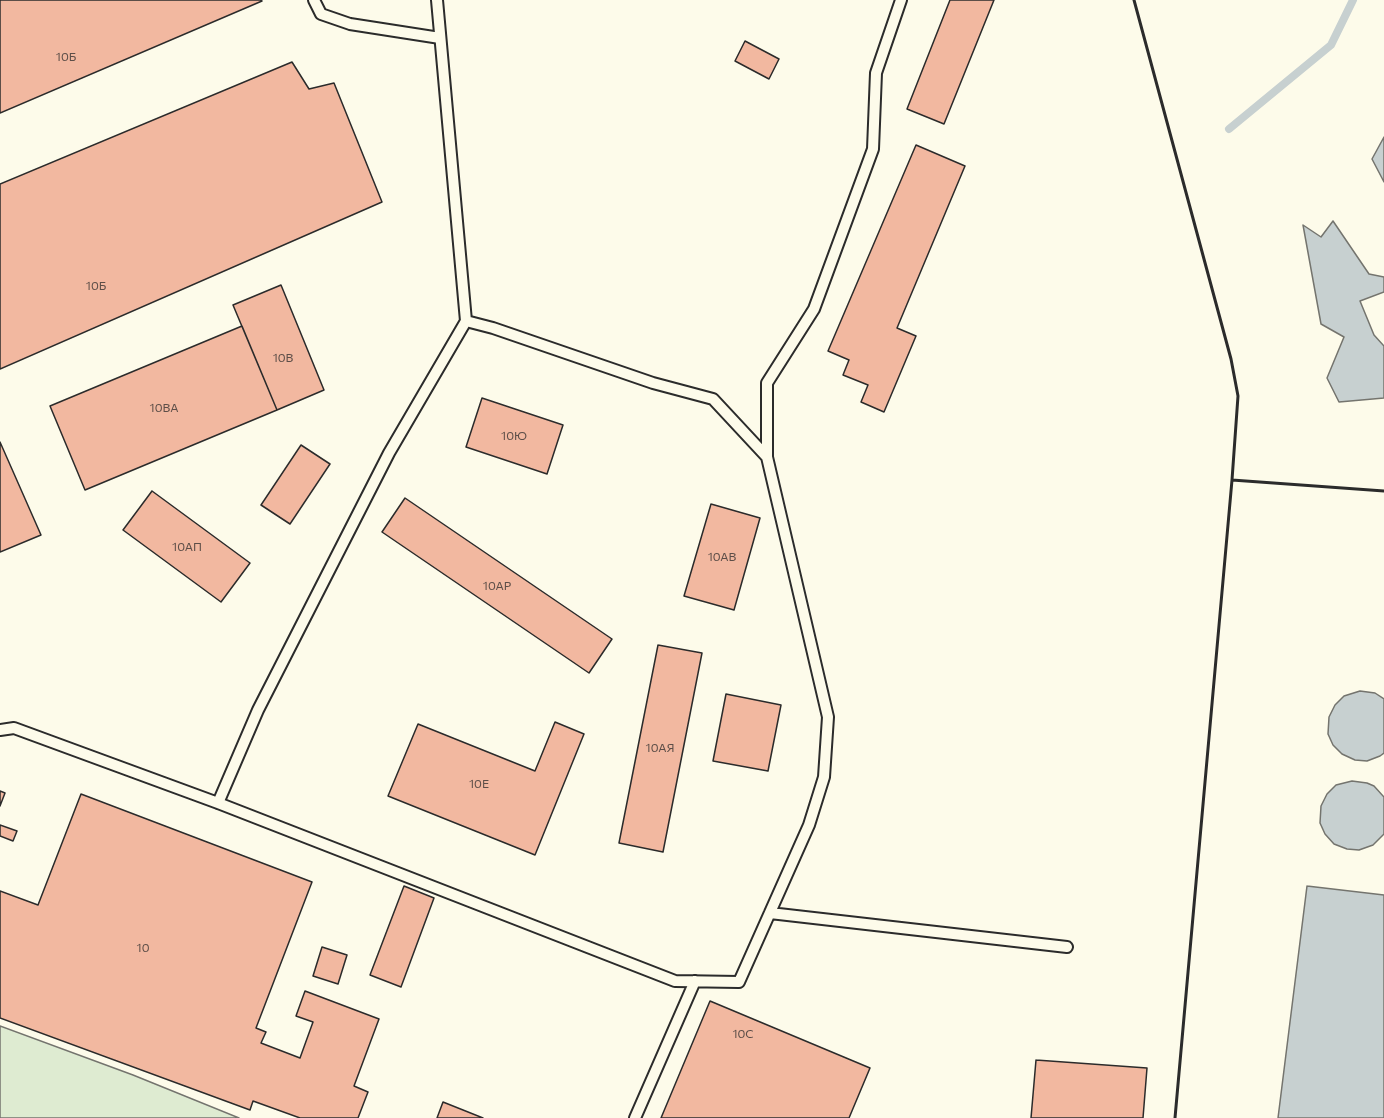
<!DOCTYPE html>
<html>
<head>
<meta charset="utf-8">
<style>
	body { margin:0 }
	canvas { display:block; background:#fdfbea }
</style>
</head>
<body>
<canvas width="1384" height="1118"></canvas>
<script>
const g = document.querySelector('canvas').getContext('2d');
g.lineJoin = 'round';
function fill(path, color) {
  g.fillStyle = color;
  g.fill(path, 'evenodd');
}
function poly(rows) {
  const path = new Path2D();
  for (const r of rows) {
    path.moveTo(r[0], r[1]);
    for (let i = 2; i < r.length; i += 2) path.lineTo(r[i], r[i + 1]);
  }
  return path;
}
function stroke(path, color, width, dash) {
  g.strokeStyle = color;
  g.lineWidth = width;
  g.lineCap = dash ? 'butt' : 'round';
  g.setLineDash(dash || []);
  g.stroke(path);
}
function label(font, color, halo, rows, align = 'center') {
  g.font = font + ' Commissioner,sans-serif';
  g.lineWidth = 4.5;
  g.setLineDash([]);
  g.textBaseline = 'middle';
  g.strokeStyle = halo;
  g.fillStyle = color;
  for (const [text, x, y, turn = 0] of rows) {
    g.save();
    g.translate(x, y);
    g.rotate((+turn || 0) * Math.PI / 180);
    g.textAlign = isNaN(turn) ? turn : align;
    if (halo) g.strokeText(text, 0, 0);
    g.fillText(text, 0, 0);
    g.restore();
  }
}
const green = poly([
	[0,1026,133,1075,239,1118,0,1118,0,1026]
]);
fill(green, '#deebd1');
stroke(green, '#74746e', 1.5);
const water = poly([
	[1384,137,1384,182,1372,159,1384,137],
	[1333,221,1369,274,1384,277,1384,292,1360,301,1374,335,1384,346,1384,398,1339,402,1327,378,1344,337,1321,324,1303,225,1321,237,1333,221],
	[1360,691,1375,693,1384,699,1384,753,1380,756,1367,761,1355,760,1342,754,1333,745,1328,734,1329,717,1335,705,1344,696,1360,691],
	[1352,781,1367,783,1374,786,1384,797,1384,834,1373,845,1359,850,1347,849,1334,844,1325,834,1320,823,1321,806,1327,794,1336,785,1352,781],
	[1307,886,1384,895,1384,1118,1278,1118,1307,886]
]);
fill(water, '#c7d0d0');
stroke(water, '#74746e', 1.5);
stroke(poly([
	[1229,129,1331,45,1353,0]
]), '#c7d0d0', 8);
const building = poly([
	[0,0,261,0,262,1,0,113,0,0],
	[950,0,994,0,944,124,907,109,950,0],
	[745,41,779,59,769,79,735,61,745,41],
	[292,62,309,89,334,83,382,202,0,369,0,184,292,62],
	[916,145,965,166,897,328,916,336,884,412,861,402,868,385,843,375,849,360,828,351,916,145],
	[281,285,324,390,277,410,233,305,281,285],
	[242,326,277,410,85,490,50,406,242,326],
	[482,398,563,425,547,474,466,447,482,398],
	[0,442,41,535,0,552,0,442],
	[301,445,330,464,290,524,261,505,301,445],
	[152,491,250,563,221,602,123,530,152,491],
	[405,498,612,639,589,673,382,532,405,498],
	[711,504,760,518,734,610,684,596,711,504],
	[658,645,702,653,663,852,619,843,658,645],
	[726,694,781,705,768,771,713,761,726,694],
	[555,722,584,734,535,855,388,796,418,724,535,771,555,722],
	[0,791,5,793,0,806,0,791],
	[81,794,312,882,256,1028,266,1032,261,1043,300,1058,313,1022,296,1016,305,991,379,1019,354,1086,368,1092,358,1118,300,1118,253,1101,250,1110,0,1018,0,891,38,905,81,794],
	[0,825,17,831,13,841,0,836,0,825],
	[404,886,434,898,401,987,370,975,404,886],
	[322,947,347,955,338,984,313,976,322,947],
	[710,1001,870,1068,849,1118,661,1118,710,1001],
	[1036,1060,1147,1068,1143,1118,1031,1118,1036,1060],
	[443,1102,483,1118,437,1118,443,1102]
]);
fill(building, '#f2b8a0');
stroke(building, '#2b2b2b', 1.5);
const service = poly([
	[314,0,321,14,350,24,440,38],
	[767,457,767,383,814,309,873,149,876,73,901,0],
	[0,730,14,728,218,803,675,981,739,982,809,825,824,777,828,717,767,457,713,399,653,383,493,328,466,321,437,0],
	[218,803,258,710,389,453,466,321],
	[770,913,1067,947],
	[635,1118,695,981]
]);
stroke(service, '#2b2b2b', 14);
stroke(service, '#fdfbea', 10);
stroke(poly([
	[1134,0,1231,359,1238,396,1232,480,1175,1118],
	[1232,480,1384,491]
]), '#2b2b2b', 3);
label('12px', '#5d4e48', null, [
	["10Б",66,57],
	["10Б",96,286],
	["10В",283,358],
	["10ВА",164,408],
	["10Ю",514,436],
	["10АП",187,547],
	["10АВ",722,557],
	["10АР",497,586],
	["10АЯ",660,748],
	["10Е",479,784],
	["10",143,948],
	["10С",743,1034]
]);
</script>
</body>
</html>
